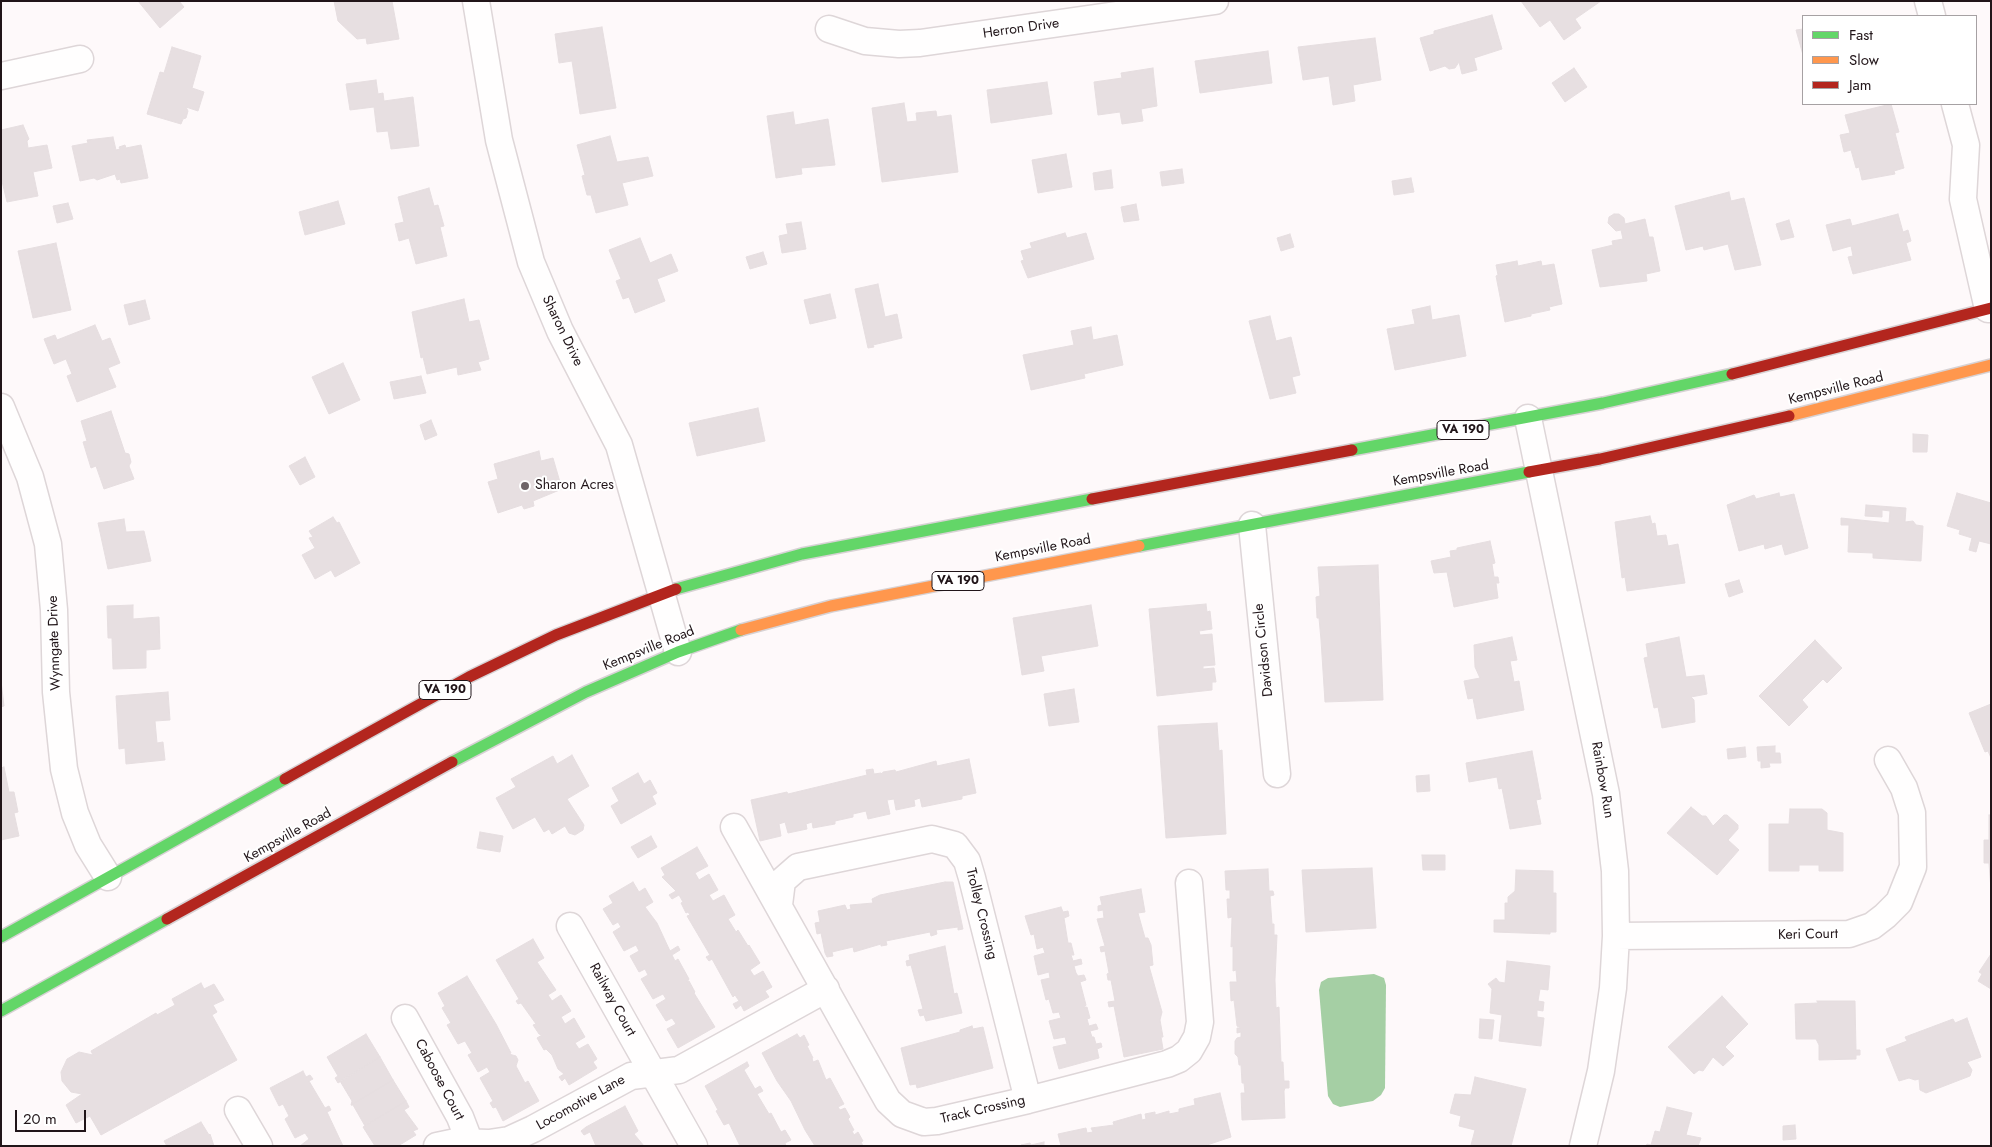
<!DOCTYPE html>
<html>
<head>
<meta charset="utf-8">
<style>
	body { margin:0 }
	#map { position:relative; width:1992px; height:1147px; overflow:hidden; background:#fef9fa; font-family:Jost,sans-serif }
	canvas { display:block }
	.frame { position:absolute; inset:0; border:2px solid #211519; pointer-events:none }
	.legend { position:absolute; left:1802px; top:15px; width:175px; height:90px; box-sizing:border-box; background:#fff; border:1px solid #a6a1a3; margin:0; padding:6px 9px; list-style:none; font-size:15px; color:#211519 }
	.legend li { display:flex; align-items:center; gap:10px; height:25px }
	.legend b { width:25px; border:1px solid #a6a1a3 }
	.scale { position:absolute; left:15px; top:1110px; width:71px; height:22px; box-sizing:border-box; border:2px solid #211519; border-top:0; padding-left:6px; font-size:15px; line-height:18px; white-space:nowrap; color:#211519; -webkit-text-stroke:4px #fff; paint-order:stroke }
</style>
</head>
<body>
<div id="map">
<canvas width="1992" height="1147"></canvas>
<div class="frame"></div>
<ul class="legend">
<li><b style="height:6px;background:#63d668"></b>Fast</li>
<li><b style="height:6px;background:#ff974d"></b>Slow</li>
<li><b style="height:6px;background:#b3261e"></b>Jam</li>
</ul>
<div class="scale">20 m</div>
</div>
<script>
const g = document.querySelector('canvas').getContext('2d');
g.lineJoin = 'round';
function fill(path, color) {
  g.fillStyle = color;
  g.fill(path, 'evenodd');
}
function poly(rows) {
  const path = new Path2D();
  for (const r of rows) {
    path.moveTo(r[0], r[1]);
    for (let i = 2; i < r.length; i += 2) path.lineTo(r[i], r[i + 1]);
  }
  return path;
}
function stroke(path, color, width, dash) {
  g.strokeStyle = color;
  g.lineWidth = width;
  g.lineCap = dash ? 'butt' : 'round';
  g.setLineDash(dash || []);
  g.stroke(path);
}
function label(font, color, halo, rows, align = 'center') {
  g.font = font + ' Jost,sans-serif';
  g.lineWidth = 4;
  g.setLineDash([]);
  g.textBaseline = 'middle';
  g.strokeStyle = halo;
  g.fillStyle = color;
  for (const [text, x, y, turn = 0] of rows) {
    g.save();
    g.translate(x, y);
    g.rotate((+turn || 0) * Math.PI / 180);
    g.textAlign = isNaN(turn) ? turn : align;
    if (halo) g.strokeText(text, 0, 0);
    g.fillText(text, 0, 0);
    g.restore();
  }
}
fill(poly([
	[1374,974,1384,978,1386,985,1385,1088,1381,1095,1373,1101,1340,1107,1333,1104,1328,1096,1319,990,1321,982,1328,978]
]), '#a5cfa4');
const building = poly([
	[138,1,179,1,184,7,160,28,138,1],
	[334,1,392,1,399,39,367,44,366,38,357,39,338,21,334,1],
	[1521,1,1601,1,1575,19,1581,28,1564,40,1550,20,1540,27,1521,1],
	[1492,15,1502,49,1474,58,1477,70,1462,74,1459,62,1455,68,1449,69,1445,66,1430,71,1420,38,1434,34,1434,31,1492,15],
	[602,27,616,108,580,114,572,61,559,63,555,34,602,27],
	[1803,29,1803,55,1796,30,1803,29],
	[1375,38,1381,80,1353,85,1355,101,1333,105,1329,76,1303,80,1298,47,1375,38],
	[172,47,201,56,192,88,204,92,198,111,186,107,188,111,186,118,183,119,181,124,147,114,160,72,164,73,172,47],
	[1268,51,1272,83,1200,93,1195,61,1268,51],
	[1153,68,1157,106,1141,109,1143,121,1122,124,1120,112,1098,115,1094,82,1122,78,1121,73,1153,68],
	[1574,68,1587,87,1565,102,1552,83,1574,68],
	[376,80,378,94,383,93,384,101,413,97,419,146,391,149,388,131,377,132,374,107,350,110,346,84,376,80],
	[1047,82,1052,114,991,123,987,90,1047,82],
	[904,103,907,122,917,121,916,113,936,111,937,117,951,115,958,172,882,182,872,108,904,103],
	[1891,104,1899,132,1895,133,1904,168,1894,171,1895,174,1862,180,1859,167,1856,168,1851,150,1844,152,1840,135,1850,133,1845,115,1891,104],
	[793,112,795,125,828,119,835,165,801,168,802,174,776,178,767,116,793,112],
	[23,125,29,139,27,141,28,148,47,145,52,168,33,172,38,196,7,202,1,177,1,130,23,125],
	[610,136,617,162,648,157,653,176,622,183,628,205,596,213,591,195,587,195,582,176,585,175,577,145,610,136],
	[113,137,116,150,120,149,119,147,125,145,126,148,141,145,148,178,121,183,120,179,117,180,115,174,97,180,94,178,80,181,72,146,88,143,87,140,113,137],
	[1066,154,1072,187,1038,193,1032,160,1066,154],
	[1182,169,1184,183,1162,186,1160,172,1182,169],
	[1111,170,1113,188,1095,190,1093,173,1111,170],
	[1411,178,1414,192,1394,195,1392,181,1411,178],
	[429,188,434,206,438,205,444,226,440,227,447,256,416,264,409,238,399,241,395,224,404,222,398,197,429,188],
	[1729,192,1731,201,1744,198,1761,265,1735,270,1728,244,1704,250,1703,246,1686,250,1675,206,1729,192],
	[338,201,345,224,305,235,299,212,338,201],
	[68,203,73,219,57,223,53,206,68,203],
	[1136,204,1139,220,1124,222,1121,207,1136,204],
	[1614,214,1619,214,1624,218,1625,224,1645,219,1649,237,1653,237,1660,271,1646,274,1647,281,1600,287,1592,250,1613,245,1612,241,1623,239,1621,230,1616,231,1608,223,1609,217,1614,214],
	[1898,214,1903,232,1908,230,1911,241,1906,243,1911,260,1853,274,1848,257,1853,256,1851,246,1833,251,1826,225,1850,219,1852,226,1898,214],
	[1789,220,1794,237,1781,240,1776,224,1789,220],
	[801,222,806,249,782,253,779,236,788,234,786,224,801,222],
	[1065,233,1067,238,1086,233,1094,259,1028,278,1021,261,1024,260,1021,251,1032,248,1030,243,1065,233],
	[1290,234,1294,247,1281,251,1277,238,1290,234],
	[640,238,650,263,671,254,678,271,657,279,665,301,635,313,629,297,623,299,616,281,621,279,609,250,640,238],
	[56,243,71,310,33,318,18,251,56,243],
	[763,252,767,264,750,269,746,257,763,252],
	[1517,261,1518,266,1541,261,1542,266,1554,264,1562,304,1549,307,1550,310,1531,314,1531,316,1505,322,1496,276,1498,275,1496,265,1517,261],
	[878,284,885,317,897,314,902,338,873,345,874,347,868,348,855,289,878,284],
	[830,294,836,318,810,324,804,300,830,294],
	[464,299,469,322,479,320,489,359,478,362,481,370,458,375,457,367,427,374,423,357,421,358,412,312,464,299],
	[145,300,150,319,129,325,124,305,145,300],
	[1430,306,1432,320,1459,315,1466,356,1395,370,1387,329,1415,324,1412,310,1430,306],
	[1270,316,1276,341,1291,337,1300,375,1292,377,1296,393,1270,399,1249,321,1270,316],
	[95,325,102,341,110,338,120,363,108,368,116,387,77,402,67,376,72,374,66,359,54,364,44,339,55,335,57,340,95,325],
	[1091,327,1093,340,1117,335,1123,365,1084,374,1085,378,1031,390,1023,355,1074,345,1071,331,1091,327],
	[343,363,360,400,329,414,312,377,343,363],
	[421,376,426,393,394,399,390,382,421,376],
	[758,408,765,441,697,456,689,423,758,408],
	[111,411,125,453,129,454,131,462,129,466,134,479,104,489,96,466,91,468,83,442,87,441,81,421,111,411],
	[431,420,437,435,425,440,420,425,431,420],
	[1913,434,1928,435,1927,452,1913,452,1913,434],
	[539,451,541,461,553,458,562,489,533,501,534,506,524,509,522,505,498,513,488,482,498,479,494,464,539,451],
	[305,457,315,477,300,485,289,466,305,457],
	[1779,493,1780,497,1794,494,1808,548,1785,555,1782,544,1765,549,1764,544,1739,551,1727,505,1754,495,1756,499,1779,493],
	[1957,493,1991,503,1991,544,1979,541,1976,552,1969,550,1972,538,1959,534,1960,530,1947,526,1957,493],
	[1866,505,1906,508,1905,522,1913,521,1916,525,1923,526,1921,561,1873,558,1873,553,1848,552,1849,525,1841,525,1841,518,1889,523,1890,511,1882,510,1882,517,1865,516,1866,505],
	[1650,516,1652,524,1655,523,1657,536,1666,535,1668,546,1678,544,1685,583,1627,591,1625,577,1622,578,1615,522,1650,516],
	[333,517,337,523,339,522,360,563,335,577,331,570,315,579,302,555,315,548,309,538,313,537,309,531,333,517],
	[124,519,126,532,144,531,151,561,108,569,98,523,124,519],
	[1490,541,1495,563,1492,564,1494,577,1498,577,1499,583,1496,583,1498,598,1454,607,1447,572,1434,573,1431,561,1451,557,1450,551,1457,550,1457,548,1490,541],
	[1378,565,1383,700,1325,702,1321,640,1319,618,1317,618,1316,597,1320,596,1318,567,1378,565],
	[1739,580,1743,592,1729,597,1725,584,1739,580],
	[1206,604,1207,612,1210,611,1212,629,1199,631,1200,635,1212,634,1215,665,1203,666,1203,669,1214,668,1216,682,1212,682,1212,690,1157,696,1149,609,1206,604],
	[133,605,133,619,159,617,160,649,146,650,146,668,113,669,112,638,108,638,107,606,133,605],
	[1091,605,1098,646,1041,656,1044,671,1022,675,1013,618,1091,605],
	[1512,637,1517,660,1510,661,1514,682,1519,681,1524,710,1477,719,1473,698,1468,699,1464,681,1480,678,1475,667,1474,645,1512,637],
	[1679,637,1686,677,1704,675,1707,694,1691,697,1694,700,1695,722,1662,728,1658,707,1654,708,1644,658,1648,657,1646,644,1679,637],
	[1815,640,1842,668,1827,683,1823,679,1802,700,1808,707,1789,726,1759,696,1815,640],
	[1,681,4,706,1,707,1,681],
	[1074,689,1079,722,1049,726,1044,694,1074,689],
	[168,692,170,720,155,721,157,743,163,742,165,760,126,764,125,748,119,749,116,696,168,692],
	[1991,704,1991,758,1988,751,1985,752,1969,713,1991,704],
	[1217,723,1219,751,1222,750,1226,834,1166,838,1158,726,1217,723],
	[1775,746,1775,753,1780,753,1781,763,1769,763,1770,767,1761,768,1761,761,1758,761,1757,747,1775,746],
	[1745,747,1746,757,1728,759,1727,749,1745,747],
	[1532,751,1541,799,1536,800,1541,824,1510,829,1502,788,1499,789,1497,777,1469,782,1466,763,1532,751],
	[572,755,589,786,567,799,584,825,583,830,575,835,569,833,565,826,552,834,549,829,544,832,535,817,513,829,496,798,516,787,511,779,553,756,557,764,572,755],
	[969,759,976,793,962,796,962,799,922,807,920,798,914,800,915,806,896,810,894,799,887,800,890,814,868,819,866,811,853,814,853,817,835,821,835,824,813,828,812,822,806,824,807,829,788,833,785,822,779,824,781,836,760,841,751,800,787,792,788,794,867,775,866,770,873,769,874,774,881,773,882,774,883,772,895,770,896,772,936,761,937,766,969,759],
	[4,767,9,792,14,792,18,812,14,813,19,836,1,840,1,768,4,767],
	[638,773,644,784,650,780,657,793,652,796,656,804,621,824,611,806,619,801,612,788,638,773],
	[1429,775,1430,791,1417,792,1416,776,1429,775],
	[1691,807,1702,816,1706,816,1713,826,1724,815,1727,815,1738,825,1738,829,1728,840,1739,850,1717,875,1667,833,1691,807],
	[1790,809,1822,809,1827,813,1827,830,1843,833,1843,871,1819,871,1819,865,1799,865,1799,871,1769,871,1769,824,1789,824,1790,809],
	[1989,815,1991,815,1991,890,1989,863,1984,863,1984,840,1989,840,1989,815],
	[480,832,503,836,500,852,477,848,480,832],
	[651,836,657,847,638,858,631,847,651,836],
	[697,847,708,866,695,873,699,880,709,874,718,890,709,895,713,901,724,895,735,915,728,919,736,932,738,930,748,946,749,945,760,963,750,970,754,976,763,971,772,987,765,991,769,997,744,1011,741,1005,736,1009,733,1004,739,1001,735,995,733,997,712,959,709,961,706,957,710,955,687,916,690,915,688,912,686,913,681,903,683,902,679,895,672,899,669,895,676,891,662,877,665,875,661,868,697,847],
	[1422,855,1445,855,1445,870,1423,870,1422,855],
	[1372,868,1376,928,1306,932,1302,870,1372,868],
	[1268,869,1269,891,1273,891,1274,895,1270,896,1272,924,1274,924,1274,935,1277,935,1275,980,1276,1008,1279,1007,1281,1062,1283,1062,1284,1081,1289,1081,1289,1088,1285,1088,1284,1091,1285,1118,1242,1120,1241,1093,1245,1093,1244,1083,1242,1083,1241,1065,1239,1065,1238,1057,1235,1054,1235,1041,1237,1038,1241,1037,1241,1032,1237,1033,1237,1028,1241,1028,1237,1026,1234,1000,1231,1001,1230,982,1237,982,1236,970,1233,971,1233,946,1231,947,1232,917,1228,918,1227,899,1230,899,1230,890,1226,890,1225,871,1268,869],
	[1516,870,1553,871,1553,893,1556,893,1556,932,1550,932,1550,934,1494,932,1494,920,1505,920,1505,903,1508,903,1508,897,1515,891,1516,870],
	[633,882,639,892,645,888,653,902,645,907,657,923,670,951,678,946,680,950,672,955,675,961,678,959,689,979,687,982,689,981,695,992,694,993,715,1027,678,1048,667,1029,676,1024,672,1018,666,1021,656,1005,666,999,663,994,653,999,641,979,648,975,645,969,639,972,630,956,639,951,636,945,624,951,613,932,621,927,618,922,613,925,603,909,613,903,609,896,633,882],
	[945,882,953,882,963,929,958,930,958,927,936,930,937,934,931,936,930,932,886,941,887,945,881,946,881,944,854,952,853,947,832,952,833,956,827,957,825,953,821,933,817,934,815,923,820,922,818,911,845,905,847,910,851,909,850,905,873,903,872,899,880,895,945,882],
	[1141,889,1145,912,1138,913,1145,938,1148,938,1151,945,1153,965,1149,966,1162,1012,1160,1020,1163,1037,1161,1037,1163,1049,1124,1057,1114,1006,1109,1007,1108,1002,1115,1001,1111,980,1108,980,1107,974,1109,973,1105,951,1101,952,1100,947,1105,946,1097,919,1104,918,1103,910,1098,911,1098,906,1102,905,1100,897,1141,889],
	[1061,907,1063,912,1068,911,1069,916,1064,918,1068,943,1071,943,1074,955,1071,955,1073,961,1081,959,1082,964,1074,966,1076,973,1078,976,1084,975,1086,980,1080,982,1086,1005,1084,1008,1087,1007,1090,1018,1087,1019,1089,1026,1096,1024,1098,1029,1090,1031,1092,1037,1094,1037,1096,1044,1101,1043,1102,1047,1097,1049,1099,1058,1059,1069,1053,1047,1067,1044,1065,1037,1054,1039,1049,1021,1061,1018,1059,1012,1053,1013,1049,999,1046,1000,1041,980,1050,978,1049,972,1038,975,1034,956,1045,953,1043,947,1037,949,1034,934,1031,935,1025,916,1061,907],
	[533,939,544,958,537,962,556,990,548,995,552,1001,561,995,571,1011,561,1017,565,1024,574,1018,585,1037,575,1043,579,1049,588,1044,597,1059,593,1062,597,1068,569,1085,565,1078,562,1081,559,1077,564,1074,558,1069,552,1055,546,1049,544,1050,537,1038,542,1035,539,1034,533,1025,536,1024,521,1003,518,1004,516,1001,519,999,496,960,533,939],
	[945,946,954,994,957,993,962,1013,926,1021,924,1015,920,1016,918,1010,923,1009,911,965,907,966,906,961,910,960,909,955,945,946],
	[1991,954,1991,989,1978,981,1982,974,1979,972,1991,954],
	[1507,961,1550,966,1548,990,1540,989,1538,1001,1544,1002,1543,1011,1537,1010,1537,1017,1544,1018,1541,1046,1499,1041,1502,1015,1490,1013,1492,989,1488,984,1496,978,1499,982,1505,983,1507,961],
	[467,976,496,1024,511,1053,509,1054,516,1056,518,1060,516,1066,525,1083,528,1081,539,1101,503,1121,496,1107,493,1108,490,1103,493,1101,480,1078,490,1072,487,1067,478,1072,468,1055,472,1053,465,1041,458,1044,447,1025,451,1023,442,1008,445,1006,438,993,467,976],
	[201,983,204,989,214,984,224,1000,213,1005,217,1012,212,1015,237,1060,101,1135,90,1116,76,1123,66,1105,82,1094,71,1092,62,1081,61,1072,67,1059,79,1052,93,1055,91,1051,156,1013,157,1015,175,1005,172,999,201,983],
	[1722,996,1748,1024,1725,1047,1734,1056,1723,1066,1713,1057,1703,1071,1699,1070,1694,1074,1668,1047,1722,996],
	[1817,1001,1855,1001,1856,1050,1860,1050,1860,1055,1856,1055,1856,1059,1819,1060,1819,1045,1816,1039,1796,1039,1795,1004,1818,1003,1817,1001],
	[1967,1018,1981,1057,1967,1062,1972,1070,1970,1076,1926,1093,1920,1090,1919,1079,1915,1080,1909,1078,1899,1081,1886,1049,1907,1041,1905,1037,1953,1019,1955,1023,1967,1018],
	[1480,1019,1494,1020,1492,1039,1479,1038,1480,1019],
	[972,1026,973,1029,983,1027,993,1068,917,1088,916,1084,910,1085,901,1048,960,1032,960,1030,972,1026],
	[366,1034,380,1057,338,1083,335,1078,338,1076,327,1057,366,1034],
	[797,1034,800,1038,804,1035,809,1045,807,1046,813,1058,812,1058,813,1062,818,1060,826,1080,830,1078,844,1104,838,1107,840,1110,845,1108,850,1117,848,1119,854,1130,852,1131,854,1135,858,1132,863,1141,861,1142,863,1146,815,1146,805,1130,791,1101,777,1081,762,1053,797,1034],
	[380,1057,393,1080,351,1105,352,1101,340,1081,380,1057],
	[747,1062,749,1066,744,1070,755,1089,760,1086,763,1091,757,1094,769,1114,771,1113,781,1132,785,1130,791,1140,785,1143,786,1146,740,1146,729,1123,724,1125,716,1111,718,1110,705,1086,747,1062],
	[303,1071,306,1077,310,1075,313,1079,309,1081,325,1108,329,1106,331,1110,327,1112,343,1146,300,1146,309,1139,305,1133,295,1138,285,1119,289,1116,283,1104,279,1106,270,1088,303,1071],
	[1475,1077,1526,1089,1511,1146,1471,1145,1475,1130,1459,1126,1461,1116,1450,1113,1455,1094,1471,1095,1475,1077],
	[393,1080,406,1101,365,1126,353,1105,351,1105,393,1080],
	[1220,1093,1231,1137,1204,1146,1061,1146,1058,1134,1086,1128,1087,1133,1093,1132,1091,1128,1114,1125,1113,1122,1141,1114,1142,1120,1146,1119,1145,1114,1155,1112,1155,1115,1169,1111,1169,1114,1179,1112,1179,1109,1195,1105,1194,1099,1220,1093],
	[406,1101,409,1107,404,1110,418,1129,413,1131,416,1135,398,1146,375,1146,363,1127,406,1101],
	[625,1106,638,1131,634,1134,644,1146,596,1146,590,1132,584,1135,581,1131,586,1127,625,1106],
	[1667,1107,1692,1113,1686,1135,1701,1138,1698,1146,1646,1146,1647,1144,1651,1145,1655,1131,1660,1132,1667,1107],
	[201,1122,209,1135,210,1134,214,1146,167,1146,164,1141,201,1122],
	[1795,1125,1796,1139,1783,1140,1783,1126,1795,1125],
	[1044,1142,1044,1146,1021,1145,1030,1143,1031,1145,1044,1142]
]);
fill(building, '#e7dfe1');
stroke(building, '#e6dee0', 1);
const street = poly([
	[476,1,499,140,531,262,560,331,619,445,678,652],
	[1928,1,1932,16],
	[829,29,865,41,899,44,920,43,1215,1],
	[1,76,80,59],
	[1955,104,1966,145,1963,199,1988,309],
	[1,407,30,477,48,544,54,610,56,692,64,769,75,813,88,845,108,877],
	[1528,418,1606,794,1615,871,1616,936,1613,988,1601,1071,1583,1146],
	[1252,525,1277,774],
	[734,827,888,1101,902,1114,924,1122,937,1121,1028,1100,1167,1064,1179,1059,1189,1051,1197,1037,1200,1022,1189,883],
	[779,905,782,881,798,867,932,839,955,845,967,861,972,878,1028,1100],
	[570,926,694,1146],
	[1616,936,1849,934,1872,926,1885,916,1899,902,1913,867,1912,813,1904,788,1888,760],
	[405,1018,460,1117,470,1143],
	[238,1110,259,1146],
	[437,1146,456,1142,489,1143,509,1140,533,1129,631,1076,679,1070,826,989]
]);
const fast = poly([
	[1352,450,1603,403,1732,374],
	[1139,546,1529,472],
	[676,589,802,554,1092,499],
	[452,762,586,692,678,652,741,630],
	[1,937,285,779],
	[1,1011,167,919]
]);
const slow = poly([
	[1789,416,1991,365],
	[741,630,831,606,1139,546]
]);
const jam = poly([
	[1732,374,1991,308],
	[1529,472,1600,459,1789,416],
	[1092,499,1352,450],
	[285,779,469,677,556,635,676,589],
	[167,919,452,762]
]);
stroke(street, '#ded6d8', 29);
stroke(fast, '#d7d2d4', 14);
stroke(slow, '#d7d2d4', 14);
stroke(jam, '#d7d2d4', 14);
stroke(street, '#fffefe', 26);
stroke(fast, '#63d668', 11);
stroke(slow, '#ff974d', 11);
stroke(jam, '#b3261e', 11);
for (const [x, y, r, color] of [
	[525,486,5,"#6e6568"]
]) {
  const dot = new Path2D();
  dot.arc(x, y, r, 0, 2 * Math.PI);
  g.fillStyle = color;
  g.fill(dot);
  stroke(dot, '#fff', 2);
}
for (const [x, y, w] of [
	[1463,430,52],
	[958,581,52],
	[445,690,52]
]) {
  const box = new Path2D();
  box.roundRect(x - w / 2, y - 9.5, w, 19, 4);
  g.fillStyle = '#fff';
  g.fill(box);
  stroke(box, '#211519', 1);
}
label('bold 12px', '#211519', null, [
	["VA 190",1463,430],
	["VA 190",958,581],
	["VA 190",445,690]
]);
label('14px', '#211519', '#fff', [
	["Herron Drive",1021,29,-8],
	["Sharon Drive",562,331,64],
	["Kempsville Road",1836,389,-14],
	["Kempsville Road",1441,474,-10],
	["Kempsville Road",1043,549,-11],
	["Wynngate Drive",55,643,-92],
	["Kempsville Road",649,649,-22],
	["Davidson Circle",1264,650,-96],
	["Rainbow Run",1602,780,80],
	["Kempsville Road",288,836,-29],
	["Trolley Crossing",981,914,76],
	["Keri Court",1808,935,-1],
	["Railway Court",612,1000,61],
	["Caboose Court",439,1080,62],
	["Locomotive Lane",581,1103,-29],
	["Track Crossing",983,1110,-13]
]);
label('14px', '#211519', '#fff', [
	["Sharon Acres",535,486]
], 'left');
</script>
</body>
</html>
